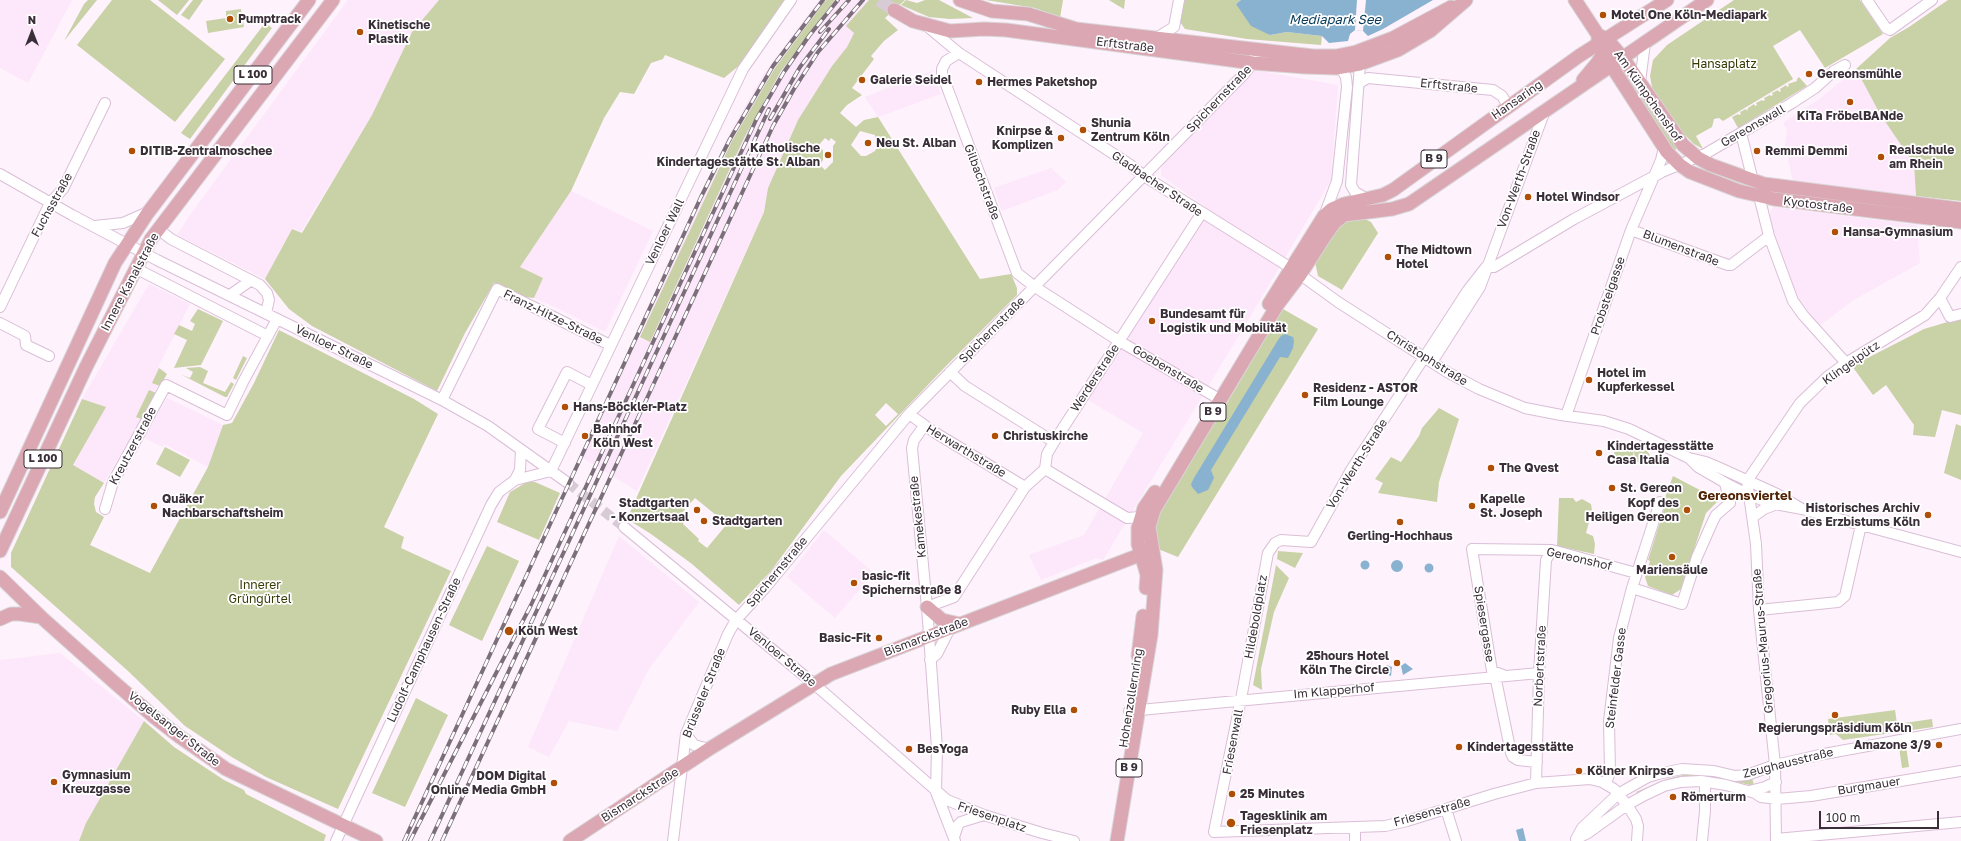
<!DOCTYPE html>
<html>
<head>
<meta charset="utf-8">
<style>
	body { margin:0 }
	#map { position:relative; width:1961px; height:841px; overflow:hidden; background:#fef2fc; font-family:"Golos Text",sans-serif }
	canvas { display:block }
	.north { position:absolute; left:12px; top:12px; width:40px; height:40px; -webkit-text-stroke:3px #fff; paint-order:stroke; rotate:0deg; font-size:11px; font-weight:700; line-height:16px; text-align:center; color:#3a2f39 }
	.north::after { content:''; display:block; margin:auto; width:14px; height:18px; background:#3a2f39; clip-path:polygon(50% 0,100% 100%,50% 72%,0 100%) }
	.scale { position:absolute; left:1819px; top:811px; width:120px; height:18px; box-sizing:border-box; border:2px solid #3a2f39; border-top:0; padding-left:5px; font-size:12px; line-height:14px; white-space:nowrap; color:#3a2f39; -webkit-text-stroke:3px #fff; paint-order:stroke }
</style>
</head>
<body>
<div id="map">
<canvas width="1961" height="841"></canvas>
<div class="north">N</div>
<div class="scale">100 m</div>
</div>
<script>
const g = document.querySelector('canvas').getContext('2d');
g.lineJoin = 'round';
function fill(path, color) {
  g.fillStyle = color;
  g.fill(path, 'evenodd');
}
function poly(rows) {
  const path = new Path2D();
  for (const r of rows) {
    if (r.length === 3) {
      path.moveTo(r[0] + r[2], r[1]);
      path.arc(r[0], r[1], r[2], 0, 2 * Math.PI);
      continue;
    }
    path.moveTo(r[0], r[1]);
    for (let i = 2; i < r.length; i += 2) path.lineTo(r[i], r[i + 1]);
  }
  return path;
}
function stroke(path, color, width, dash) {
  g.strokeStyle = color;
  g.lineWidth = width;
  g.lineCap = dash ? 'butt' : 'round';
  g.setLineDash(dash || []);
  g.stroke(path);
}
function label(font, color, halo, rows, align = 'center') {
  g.font = font + ' "Golos Text",sans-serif';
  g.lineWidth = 3.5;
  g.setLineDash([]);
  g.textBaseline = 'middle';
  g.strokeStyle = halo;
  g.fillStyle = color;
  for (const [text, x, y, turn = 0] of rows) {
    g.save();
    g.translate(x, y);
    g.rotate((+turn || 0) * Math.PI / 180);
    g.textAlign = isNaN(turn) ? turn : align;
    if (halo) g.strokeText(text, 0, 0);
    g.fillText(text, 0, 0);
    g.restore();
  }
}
fill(poly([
	[0,0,72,0,28,83,0,68],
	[348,0,439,0,412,32,372,115,301,232,292,228,265,279,177,235,190,215],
	[819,0,869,0,846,26,854,33,847,47,832,66,798,120,768,188,764,212,637,491,581,457,648,306,728,137,764,73],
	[1856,69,1880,114,1914,164,1916,196,1793,181,1785,145,1787,129,1783,123,1818,100],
	[1255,70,1338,85,1331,180,1244,327,1103,560,1096,558,1041,580,1029,555,1084,535,1143,433,1085,398,1208,209,1162,176,1161,170,1163,165],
	[932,71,941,94,878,117,865,97],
	[1051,168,1066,182,1058,190,1002,211,994,188],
	[571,191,653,231,605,332,555,307,534,298,543,278,520,267],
	[1773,207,1917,225,1920,263,1854,300,1819,326,1797,297,1789,278,1769,216],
	[149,284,190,304,159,365,159,368,165,371,139,423,104,483,73,466,105,407,82,399],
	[167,398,223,425,208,467,164,444,163,447,144,438],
	[824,530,874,573,835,618,787,577],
	[619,536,699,602,649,669,617,731,569,721,549,757,528,747],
	[60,653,144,721,86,823,79,841,0,841,0,660]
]), '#fde7fa');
fill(poly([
	[88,0,97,0,64,41,84,4],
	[112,0,150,0,225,59,175,122,77,45],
	[158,0,189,0,177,15],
	[193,0,203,0,189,20,181,15],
	[439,0,787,0,741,64,724,78,665,55,663,59,651,63,634,94,620,92,604,118,571,191,520,267,543,278,534,298,525,297,494,283,465,333,437,391,312,326,289,309,265,279,292,229,302,233,372,115,412,32],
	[826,0,835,0,781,71,744,138,650,342,640,337,732,141,775,68],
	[869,0,905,0,885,18,898,30,884,41,871,56,874,59,852,88,862,95,847,105,840,113,856,127,864,120,878,117,980,279,1011,274,1017,288,1017,295,946,366,841,476,771,571,739,605,692,564,651,534,627,519,764,212,768,188,798,120,832,66,847,47,854,33,846,26],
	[860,131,875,135,875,138,883,140,883,146,876,149,875,151,866,156,861,156,851,145],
	[825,138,829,141,831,138,836,142,833,146,833,162,825,170,820,165,823,160,823,150,818,146],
	[886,403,898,414,886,426,875,415],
	[695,498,727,524,707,548,698,541,699,539,683,524,687,519,681,514],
	[906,0,917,3,925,0,939,0,973,18,950,19,929,17,901,5],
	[986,0,1063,0,1060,18,1035,8],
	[1109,0,1125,0,1124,9,1117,5],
	[1184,0,1241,0,1236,4,1270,35,1287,32,1322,36,1321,45,1247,39,1185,29,1180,22],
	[1734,0,1860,0,1883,34,1825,68,1800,30,1773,46,1793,79,1723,121,1719,118,1714,119,1712,127,1696,136,1703,149,1694,144,1679,129,1653,92,1650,76,1653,60,1667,45],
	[1948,0,1961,0,1961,201,1916,196,1914,164,1880,114,1856,69,1890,38,1909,27],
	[241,9,244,27,208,33,206,21,226,18,226,11],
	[265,23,272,28,190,139,181,133],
	[1629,74,1679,146,1673,152,1626,76],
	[1799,77,1807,86,1738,128,1732,117,1738,114,1739,115,1741,114,1740,112,1746,109,1747,111,1748,108,1754,104,1755,106,1757,105,1756,103,1762,100,1763,101,1765,100,1764,98,1770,95,1771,96,1773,95,1772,93,1778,90,1779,92,1781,91,1780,89,1786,85,1787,87,1789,86,1788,84,1797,81,1797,79],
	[1365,219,1371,222,1378,233,1342,290,1318,276,1315,262,1342,221],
	[198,309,223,321,201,365,174,368,187,340,174,334,179,325,192,331,195,324,190,321],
	[1283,309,1318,329,1178,557,1158,549,1154,527,1165,499,1227,403],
	[1961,318,1961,415,1942,410,1935,437,1913,435,1914,425,1886,385,1873,395,1852,366,1924,329],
	[279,330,414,399,438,414,384,527,404,537,401,548,451,571,338,809,266,777,230,756,185,726,128,671,11,567,11,553,82,399,106,407,73,465,104,483,95,497,94,504,96,512,104,517,90,545,150,573,208,467,223,425,232,423,254,383],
	[243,356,247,358,236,380,233,378],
	[200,367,208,371,203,383,225,392,231,382,234,384,227,397,225,397,182,375,190,378,193,372,186,368],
	[159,368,167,374,160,386,152,383],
	[149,390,156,393,141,419,136,417],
	[1439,408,1459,419,1439,482,1437,502,1378,493,1383,483,1375,479,1391,457,1401,462,1419,436,1422,428],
	[1956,424,1961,426,1961,480,1944,473],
	[1615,439,1647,451,1650,455,1651,462,1635,462,1634,449,1633,457,1614,457],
	[165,447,190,460,180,477,156,464],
	[1673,476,1719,500,1706,513,1681,589,1672,595,1648,586,1645,577,1650,561,1648,560,1665,506,1663,503],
	[527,482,535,482,560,493,539,540,497,522,510,492],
	[1559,498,1573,498,1576,502,1582,499,1591,504,1592,511,1586,533,1593,536,1595,544,1594,554,1557,546],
	[487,546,519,561,482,641,449,625],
	[1278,551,1303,553,1295,568,1277,559],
	[1276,565,1289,578,1274,612,1261,669,1262,690,1253,685],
	[416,698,448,715,405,807,372,793],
	[1895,710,1897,724,1932,719,1933,727,1843,740,1836,734,1830,735,1828,719],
	[144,721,174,747,224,780,244,790,246,794,326,835,324,841,79,841,86,823],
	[1906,746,1909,767,1902,768,1899,747],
	[1691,773,1752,777,1754,786,1716,777,1694,776,1659,783,1638,794,1636,792,1667,779]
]), '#c9d1a6');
fill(poly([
	[1241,0,1433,0,1383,29,1368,36,1363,31,1355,30,1350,34,1348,41,1329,43,1322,36,1287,32,1270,35,1251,26,1236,4],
	[1285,334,1293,337,1294,341,1293,348,1288,358,1280,357,1211,470,1214,478,1208,490,1198,494,1192,487,1191,484,1194,478,1278,340,1281,336],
	[1397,566,6],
	[1365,565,4.5],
	[1429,568,4.5],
	[1405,663,1413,669,1403,675,1401,666],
	[1387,665,1392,667,1391,676,1381,672],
	[1523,828,1526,841,1519,841,1516,830]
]), '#89b2d0');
fill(poly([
	[1357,0,1366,0,1363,31,1355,30]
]), '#fef2fc');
stroke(poly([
	[568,483,624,527]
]), '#d7cbd5', 10, [10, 5]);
stroke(poly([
	[879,0,894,10]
]), '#d7cbd5', 13, [13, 6]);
const minor = poly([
	[1867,0,1886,28,1890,30,1932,0],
	[928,27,959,53,1129,164,1144,176,1291,268,1338,302,1447,372,1479,389,1525,408,1561,415,1604,421,1629,429,1689,458,1706,462,1720,468,1777,494,1802,509],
	[1156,38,1174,27,1179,0],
	[959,53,946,61,942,69,942,74,1017,273,1035,287,1119,341,1221,400],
	[1360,64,1351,185,1355,192,1367,199],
	[1640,82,1645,43],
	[1359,83,1368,78,1493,90,1502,96,1508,106],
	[1741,133,1753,181],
	[0,174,72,215,157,260,442,400,488,426,568,483],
	[1759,196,1769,236,1793,301,1803,315,1846,363],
	[1324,216,1337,181,1347,87,1346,77,1342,70,1336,68],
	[95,226,123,223,148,212],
	[158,229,171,239,260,285,267,293,269,300,266,313],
	[1631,230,1728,265,1731,265,1769,236],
	[1486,267,1468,290,1351,470,1311,542,1281,540,1275,543,1268,553,1241,699,1214,832,1385,826,1407,821,1494,794,1536,783,1590,779,1602,782,1614,789,1627,805,1636,819,1638,826,1637,841],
	[1486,267,1494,267,1574,219,1662,172,1705,154,1792,103,1815,88,1834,71,1845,65],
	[135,268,268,336],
	[230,295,250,281],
	[1940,298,1950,317,1961,314],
	[0,307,50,203,63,189,105,103],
	[0,323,25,336,26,345,49,356],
	[1432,362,1480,287,1544,113],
	[950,372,965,386,1054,442],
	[442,400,497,289,610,345],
	[909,414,934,432,1025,487],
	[1566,416,1631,230,1661,160,1664,147],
	[924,426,914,440,912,448,927,607,937,748,936,792,955,841],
	[565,443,538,429,567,372,592,385],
	[1689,458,1698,467,1729,485,1749,495,1770,503,1802,509,1961,552],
	[1045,469,1127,518,1140,517],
	[551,471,743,69,791,0],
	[515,480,520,470,521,450],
	[1747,481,1756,544,1759,610,1775,765,1776,841],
	[1747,481,1800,403,1827,377,1846,363,1925,315,1940,298,1961,267],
	[105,509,113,482,166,385,227,415,243,382,277,319],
	[1753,517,1764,509,1777,504],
	[624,527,813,683,947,800,984,815,1042,833,1074,841],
	[1632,588,1682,604,1697,557,1712,523,1716,515,1730,503,1725,483],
	[927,607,954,597,1025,487,1045,469,1047,454,1054,442,1201,214],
	[1759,610,1838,602,1845,596,1861,525],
	[930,660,937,654,950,628],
	[1503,675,1492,671,1472,549,1552,550,1636,573],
	[1503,675,1496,680,1511,753,1513,757,1518,760,1537,762],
	[1129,711,1539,673],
	[686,734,694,745,709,749],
	[1536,783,1539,673,1546,560,1552,550],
	[1606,783,1610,772,1609,721,1619,638,1632,588,1660,502],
	[1749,791,1765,787,1776,782],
	[1446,809,1456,841],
	[954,837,958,825,961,822,984,815],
	[1576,839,1582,828,1618,794,1648,777,1658,774,1682,769,1714,771,1735,776,1747,775,1775,765,1824,754,1961,729],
	[1576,839,1588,833,1627,805,1645,795,1664,786,1681,782,1701,781,1726,785,1755,793,1761,797,1777,799,1811,796,1961,771],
	[1776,839,1961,822],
	[336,841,491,505,499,492,515,480,551,471],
	[673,841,686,734,728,634,736,620,765,588,909,414,1244,74,1253,63,1256,50],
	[1355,841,1355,828],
	[1702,841,1705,811,1705,782]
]);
const major = poly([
	[960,0,992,11,1028,14,1076,29,1313,56,1336,56,1356,52,1393,38,1451,7],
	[1575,0,1598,35,1607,39,1623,58,1683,145,1698,158,1711,165,1764,184,1961,209],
	[894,10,913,21,950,31,984,29,1006,30,1253,63,1305,67,1336,68,1360,64,1398,50,1430,31,1466,0],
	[1598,37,1598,45,1667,152,1680,165,1690,172,1739,191,1774,199,1961,222],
	[1583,80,1598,62,1606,48],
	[1269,304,1324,216,1332,209,1344,204,1383,195,1393,190,1579,56,1667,0],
	[0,512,115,263,147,214,309,0],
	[0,551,86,367,151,239,333,0],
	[0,577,41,617,115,683,153,716,180,737,226,769,376,841],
	[1146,588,1147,575,1138,544,1138,528,1144,508,1155,492],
	[927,607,942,620,960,624],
	[0,619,11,614,20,614,41,617],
	[1138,656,1143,616],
	[570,841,709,749,831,674,1142,554,1148,548],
	[1117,841,1151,635,1156,570,1149,527,1154,510,1278,304,1300,275,1325,236,1335,222,1344,215,1392,209,1409,204,1707,0]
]);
stroke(minor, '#dabed7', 12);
stroke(major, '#d8d5d7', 15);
stroke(minor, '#fff', 10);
stroke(major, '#dba7b3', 13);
const rail = poly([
	[820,32,849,0],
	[770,119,800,67,829,29],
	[404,841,701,197,730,139,773,66,823,0],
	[410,841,531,605,757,118,784,72,809,36,838,0],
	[430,841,769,109],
	[442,841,773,126,794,89,818,52,863,0]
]);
stroke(rail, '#7b707a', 4);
stroke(rail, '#fff', 2.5, [8]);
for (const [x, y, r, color] of [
	[1603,15,4,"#af4f05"],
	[230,19,4,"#af4f05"],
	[360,32,4,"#af4f05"],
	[1809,74,4,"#af4f05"],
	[862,80,4,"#af4f05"],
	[979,82,4,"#af4f05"],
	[1850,102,4,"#af4f05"],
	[1083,130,4,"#af4f05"],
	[1061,138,4,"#af4f05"],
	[868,143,4,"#af4f05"],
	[132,151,4,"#af4f05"],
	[1757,151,4,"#af4f05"],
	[828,155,4,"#af4f05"],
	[1881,157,4,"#af4f05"],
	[1528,197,4,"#af4f05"],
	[1835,232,4,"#af4f05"],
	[1388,257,4,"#af4f05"],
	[1152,321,4,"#af4f05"],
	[1589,380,4,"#af4f05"],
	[1305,395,4,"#af4f05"],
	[565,407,4,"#af4f05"],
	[585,436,4,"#af4f05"],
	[995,436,4,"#af4f05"],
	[1599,453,4,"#af4f05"],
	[1491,468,4,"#af4f05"],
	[1612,488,4,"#af4f05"],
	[154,506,4,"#af4f05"],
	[1472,506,4,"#af4f05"],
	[697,510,4,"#af4f05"],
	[1687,510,4,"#af4f05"],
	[1928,515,4,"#af4f05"],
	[704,521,4,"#af4f05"],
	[1400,522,4,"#af4f05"],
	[1672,557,4,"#af4f05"],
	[854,583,4,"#af4f05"],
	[509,631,5,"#af4f05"],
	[879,638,4,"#af4f05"],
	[1397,663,4,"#af4f05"],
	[1074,710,4,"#af4f05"],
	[1835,715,4,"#af4f05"],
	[1939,745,4,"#af4f05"],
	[1459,747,4,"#af4f05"],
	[909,749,4,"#af4f05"],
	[1579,771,4,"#af4f05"],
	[54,782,4,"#af4f05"],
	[554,783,4,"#af4f05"],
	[1232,794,4,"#af4f05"],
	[1673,797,4,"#af4f05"],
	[1231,823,5,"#af4f05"]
]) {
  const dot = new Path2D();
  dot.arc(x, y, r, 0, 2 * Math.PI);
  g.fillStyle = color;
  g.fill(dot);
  stroke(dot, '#fff', 1.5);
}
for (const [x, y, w] of [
	[253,75,38],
	[1434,159,26],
	[1213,412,26],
	[43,459,38],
	[1129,768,26]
]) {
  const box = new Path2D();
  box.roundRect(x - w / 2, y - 9, w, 18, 3);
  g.fillStyle = '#fff';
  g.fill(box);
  stroke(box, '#3a2f39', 1);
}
label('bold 11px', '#3a2f39', null, [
	["L 100",253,75],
	["B 9",1434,159],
	["B 9",1213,412],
	["L 100",43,459],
	["B 9",1129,768]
]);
label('bold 12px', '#3a2f39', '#fff', [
	["Motel One Köln-Mediapark",1611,15],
	["Pumptrack",238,19],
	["Kinetische",368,25],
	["Plastik",368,39],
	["Gereonsmühle",1817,74],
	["Galerie Seidel",870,80],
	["Hermes Paketshop",987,82],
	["KiTa FröbelBANde",1850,116,"center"],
	["Shunia",1091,123],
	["Zentrum Köln",1091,137],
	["Knirpse &",1053,131,"right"],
	["Komplizen",1053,145,"right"],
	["Neu St. Alban",876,143],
	["Katholische",820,148,"right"],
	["Kindertagesstätte St. Alban",820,162,"right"],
	["Realschule",1889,150],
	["am Rhein",1889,164],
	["DITIB-Zentralmoschee",140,151],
	["Remmi Demmi",1765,151],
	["Hotel Windsor",1536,197],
	["Hansa-Gymnasium",1843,232],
	["The Midtown",1396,250],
	["Hotel",1396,264],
	["Bundesamt für",1160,314],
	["Logistik und Mobilität",1160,328],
	["Hotel im",1597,373],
	["Kupferkessel",1597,387],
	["Residenz - ASTOR",1313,388],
	["Film Lounge",1313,402],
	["Hans-Böckler-Platz",573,407],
	["Bahnhof",593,429],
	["Köln West",593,443],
	["Christuskirche",1003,436],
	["Kindertagesstätte",1607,446],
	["Casa Italia",1607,460],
	["The Qvest",1499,468],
	["St. Gereon",1620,488],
	["Quäker",162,499],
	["Nachbarschaftsheim",162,513],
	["Kapelle",1480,499],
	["St. Joseph",1480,513],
	["Stadtgarten",689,503,"right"],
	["- Konzertsaal",689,517,"right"],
	["Kopf des",1679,503,"right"],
	["Heiligen Gereon",1679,517,"right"],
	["Historisches Archiv",1920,508,"right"],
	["des Erzbistums Köln",1920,522,"right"],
	["Stadtgarten",712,521],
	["Gerling-Hochhaus",1400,536,"center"],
	["Mariensäule",1672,570,"center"],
	["basic-fit",862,576],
	["Spichernstraße 8",862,590],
	["Köln West",518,631],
	["Basic-Fit",871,638,"right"],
	["25hours Hotel",1389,656,"right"],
	["Köln The Circle",1389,670,"right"],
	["Ruby Ella",1066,710,"right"],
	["Regierungspräsidium Köln",1835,728,"center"],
	["Amazone 3/9",1931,745,"right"],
	["Kindertagesstätte",1467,747],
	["BesYoga",917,749],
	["Kölner Knirpse",1587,771],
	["Gymnasium",62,775],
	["Kreuzgasse",62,789],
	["DOM Digital",546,776,"right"],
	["Online Media GmbH",546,790,"right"],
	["25 Minutes",1240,794],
	["Römerturm",1681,797],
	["Tagesklinik am",1240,816],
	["Friesenplatz",1240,830]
], 'left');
label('12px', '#3a2f39', '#fff', [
	["Erftstraße",1125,45,7],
	["Erftstraße",1449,86,6],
	["Am Kümpchenshof",1648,96,55],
	["Spichernstraße",1219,99,-46],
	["Hansaring",1517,100,-35],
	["Gereonswall",1753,126,-30],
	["Von-Werth-Straße",1519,179,-70],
	["Gilbachstraße",982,182,69],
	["Gladbacher Straße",1157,184,34],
	["Fuchsstraße",52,205,-61],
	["Kyotostraße",1818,205,7],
	["Venloer Wall",665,232,-64],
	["Blumenstraße",1681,248,21],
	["Innere Kanalstraße",130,282,-62],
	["Probsteigasse",1608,296,-71],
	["Franz-Hitze-Straße",553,317,26],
	["Spichernstraße",992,330,-45],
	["Venloer Straße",334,347,26],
	["Christophstraße",1427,358,32],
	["Klingelpütz",1851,363,-35],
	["Goebenstraße",1168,369,31],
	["Werderstraße",1095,378,-57],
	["Kreutzerstraße",133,446,-62],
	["Herwarthstraße",966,451,31],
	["Von-Werth-Straße",1357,464,-58],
	["Kamekestraße",918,517,-96],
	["Gereonshof",1579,559,13],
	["Spichernstraße",777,572,-50],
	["Hildeboldplatz",1256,617,-80],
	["Spiesergasse",1484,624,81],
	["Bismarckstraße",926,637,-21],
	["Gregorius-Maurus-Straße",1763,641,-95],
	["Ludolf-Camphausen-Straße",424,650,-65],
	["Venloer Straße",782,657,40],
	["Norbertstraße",1540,666,-87],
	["Steinfelder Gasse",1616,678,-83],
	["Im Klapperhof",1334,691,-5],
	["Brüsseler Straße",704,693,-68],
	["Hohenzollernring",1131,698,-81],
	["Vogelsanger Straße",174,729,38],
	["Friesenwall",1233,742,-79],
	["Zeughausstraße",1788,763,-14],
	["Burgmauer",1869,786,-9],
	["Bismarckstraße",640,795,-33],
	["Friesenstraße",1432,812,-16],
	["Friesenplatz",992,817,19]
]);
label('12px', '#343a02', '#fff', [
	["Hansaplatz",1724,64],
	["Innerer",260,585],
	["Grüngürtel",260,599]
]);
label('italic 13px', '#083b5a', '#fff', [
	["Mediapark See",1335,20]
]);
label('bold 13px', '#522305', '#fff', [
	["Gereonsviertel",1745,496]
]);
</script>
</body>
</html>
